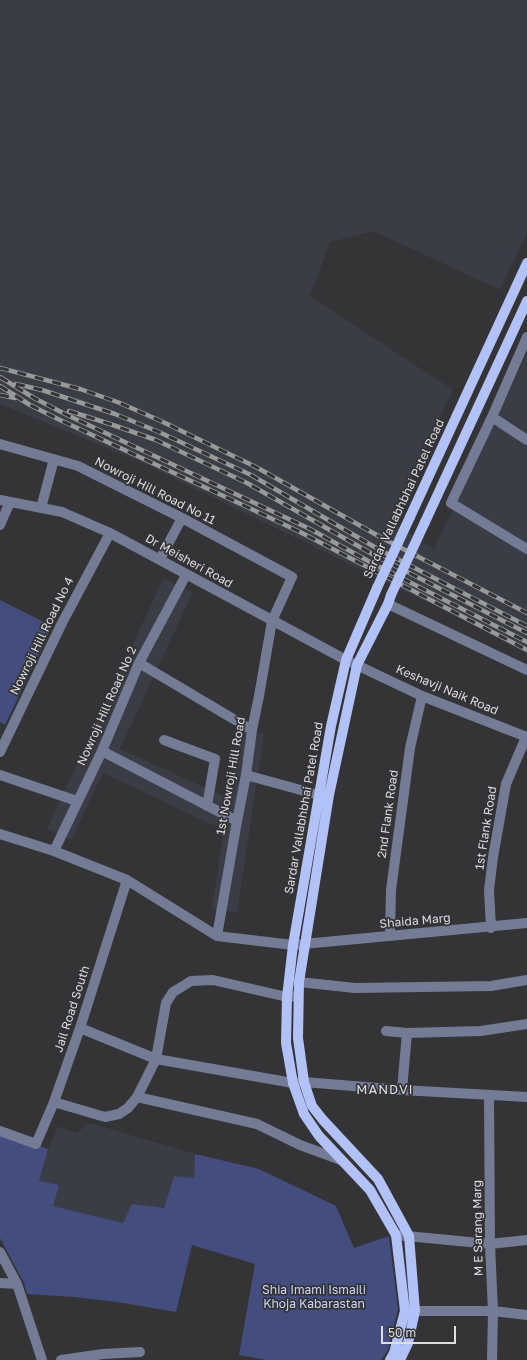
<!DOCTYPE html>
<html>
<head>
<meta charset="utf-8">
<style>
	body { margin:0 }
	#map { position:relative; width:527px; height:1360px; overflow:hidden; background:#343437; font-family:"Golos Text",sans-serif }
	canvas { display:block }
	.scale { position:absolute; left:381px; top:1326px; width:75px; height:18px; box-sizing:border-box; border:2px solid #dddee0; border-top:0; padding-left:5px; font-size:12px; line-height:14px; white-space:nowrap; color:#dddee0; -webkit-text-stroke:3px #343437; paint-order:stroke }
</style>
</head>
<body>
<div id="map">
<canvas width="527" height="1360"></canvas>
<div class="scale">50 m</div>
</div>
<script>
const g = document.querySelector('canvas').getContext('2d');
g.lineJoin = 'round';
function fill(path, color) {
  g.fillStyle = color;
  g.fill(path, 'evenodd');
}
function poly(rows) {
  const path = new Path2D();
  for (const r of rows) {
    path.moveTo(r[0], r[1]);
    for (let i = 2; i < r.length; i += 2) path.lineTo(r[i], r[i + 1]);
  }
  return path;
}
function stroke(path, color, width, dash) {
  g.strokeStyle = color;
  g.lineWidth = width;
  g.lineCap = dash ? 'butt' : 'round';
  g.setLineDash(dash || []);
  g.stroke(path);
}
function label(font, color, halo, rows, align = 'center') {
  g.font = font + ' "Golos Text",sans-serif';
  g.lineWidth = 3.5;
  g.setLineDash([]);
  g.textBaseline = 'middle';
  g.strokeStyle = halo;
  g.fillStyle = color;
  for (const [text, x, y, turn = 0] of rows) {
    g.save();
    g.translate(x, y);
    g.rotate((+turn || 0) * Math.PI / 180);
    g.textAlign = isNaN(turn) ? turn : align;
    if (halo) g.strokeText(text, 0, 0);
    g.fillText(text, 0, 0);
    g.restore();
  }
}
fill(poly([
	[0,0,527,0,527,232,500,290,374,231,330,242,310,296,453,390,390,521,434,549,527,354,527,653,445,611,139,461,0,404],
	[163,579,193,592,120,749,228,798,239,728,264,734,237,913,212,908,224,830,103,773,71,840,47,829],
	[90,1123,195,1154,194,1178,174,1176,164,1209,132,1204,123,1223,53,1206,39,1181,48,1149,58,1126,76,1133]
]), '#3a3d45');
fill(poly([
	[0,600,52,626,5,725,0,722],
	[0,1133,48,1149,39,1181,59,1185,53,1206,123,1223,132,1204,164,1208,174,1176,194,1178,195,1154,259,1169,336,1206,354,1248,389,1236,398,1309,388,1350,381,1360,267,1360,239,1355,255,1264,192,1245,176,1312,117,1302,74,1297,27,1294,24,1283,0,1238]
]), '#434e7e');
stroke(poly([
	[527,337,492,417,451,503,527,549],
	[492,417,527,440],
	[0,444,78,466,182,518,292,577,272,621,259,696,252,730,246,775,237,821,217,936],
	[0,500,62,512,110,533,346,660,422,696,527,737],
	[41,508,54,459],
	[0,525,10,502],
	[160,559,182,518],
	[388,604,527,670],
	[139,663,252,730],
	[164,740,215,759,207,806],
	[102,751,237,821],
	[0,752,62,623,110,533],
	[0,775,77,801],
	[246,775,319,795,327,795],
	[0,834,54,851,127,880,217,936,293,945,527,923],
	[54,851,102,751,139,663,186,575],
	[491,928,489,890,493,857,506,784,526,737],
	[390,936,391,890,410,748,422,696],
	[299,982,355,988,491,986,527,980],
	[80,1028,156,1059,293,1083,304,1082,402,1090,527,1097],
	[386,1031,407,1033,481,1031,527,1024],
	[402,1090,407,1033],
	[489,1095,490,1244,493,1311,492,1360],
	[137,1097,156,1059,166,1003,173,992,183,986,191,981,213,980,287,997,296,996],
	[54,1102,105,1117,119,1114,128,1108,137,1097,257,1124,300,1145,341,1160],
	[0,1131,36,1144,54,1102,80,1028,127,880],
	[396,1235,490,1244,527,1240],
	[0,1252,17,1284,42,1360],
	[0,1283,17,1284],
	[407,1311,493,1311,527,1315],
	[61,1360,103,1354,140,1352]
]), '#747b95', 10);
stroke(poly([
	[410,517,527,263],
	[425,522,527,301],
	[377,588,346,660,331,726,293,945,287,997,286,1043,293,1083,304,1114,319,1136,370,1190,396,1235,405,1311,394,1353,390,1360],
	[391,595,388,604,357,665,329,795,299,982,298,1038,304,1082,312,1106,323,1120,378,1179,409,1236,415,1311,408,1343,400,1360]
]), '#b2c1f6', 10);
const rail = poly([
	[0,368,80,389,120,403,163,422,256,467,382,538,527,613],
	[0,377,34,398,65,414,310,529,370,562,527,642],
	[16,384,42,390,115,414,159,432,251,475,378,549,527,626],
	[0,386,30,405,62,421,245,506,300,532,527,650],
	[0,395,15,398],
	[69,411,110,424,156,440,247,483,374,555,527,633]
]);
stroke(rail, '#98999b', 4.5);
stroke(rail, '#343437', 3, [9]);
stroke(poly([
	[377,588,410,517],
	[391,595,425,522]
]), '#b2c1f6', 10);
label('12px', '#dddee0', '#343437', [
	["Nowroji Hill Road No 11",155,491,27],
	["Sardar Vallabhbhai Patel Road",404,499,-65],
	["Dr Meisheri Road",189,561,29],
	["Nowroji Hill Road No 4",42,636,-64],
	["Keshavji Naik Road",447,690,23],
	["Nowroji Hill Road No 2",107,706,-66],
	["1st Nowroji Hill Road",231,776,-80],
	["Sardar Vallabhbhai Patel Road",304,808,-80],
	["2nd Flank Road",388,814,-82],
	["1st Flank Road",486,828,-81],
	["Shaida Marg",415,921,-5],
	["Jail Road South",72,1009,-72],
	["M E Sarang Marg",478,1228,-91]
]);
label('12px', '#cbd5f7', '#343437', [
	["Shia Imami Ismaili",314,1290],
	["Khoja Kabarastan",314,1304]
]);
g.letterSpacing = '1px';
label('13px', '#dddee0', '#343437', [
	["MANDVI",385,1090]
]);
g.letterSpacing = '0px';
</script>
</body>
</html>
